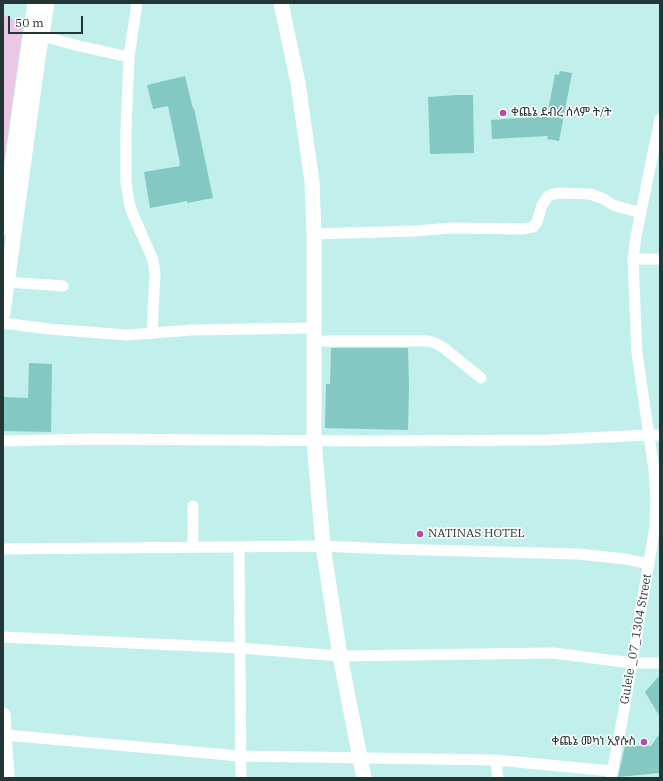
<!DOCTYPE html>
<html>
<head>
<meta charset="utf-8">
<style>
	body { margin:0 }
	#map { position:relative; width:663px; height:781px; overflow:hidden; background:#c1efec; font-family:"IBM Plex Serif",serif }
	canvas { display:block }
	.frame { position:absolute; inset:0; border:4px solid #233534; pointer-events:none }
	.scale { position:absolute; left:8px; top:16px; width:75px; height:18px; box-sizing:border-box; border:2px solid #233534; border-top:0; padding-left:5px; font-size:12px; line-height:14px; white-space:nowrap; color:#233534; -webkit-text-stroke:3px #fff; paint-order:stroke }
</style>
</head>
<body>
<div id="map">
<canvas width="663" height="781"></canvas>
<div class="frame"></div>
<div class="scale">50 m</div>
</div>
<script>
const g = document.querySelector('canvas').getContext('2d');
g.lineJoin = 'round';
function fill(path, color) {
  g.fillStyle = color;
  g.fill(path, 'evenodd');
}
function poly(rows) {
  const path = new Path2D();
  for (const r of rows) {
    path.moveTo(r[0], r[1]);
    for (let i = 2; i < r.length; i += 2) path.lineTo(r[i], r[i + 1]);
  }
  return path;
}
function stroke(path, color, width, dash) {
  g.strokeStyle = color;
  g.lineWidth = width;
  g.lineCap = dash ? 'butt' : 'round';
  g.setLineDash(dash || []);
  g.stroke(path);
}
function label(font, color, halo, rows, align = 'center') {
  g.font = font + ' "IBM Plex Serif","Noto Sans Ethiopic",serif';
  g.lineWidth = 3;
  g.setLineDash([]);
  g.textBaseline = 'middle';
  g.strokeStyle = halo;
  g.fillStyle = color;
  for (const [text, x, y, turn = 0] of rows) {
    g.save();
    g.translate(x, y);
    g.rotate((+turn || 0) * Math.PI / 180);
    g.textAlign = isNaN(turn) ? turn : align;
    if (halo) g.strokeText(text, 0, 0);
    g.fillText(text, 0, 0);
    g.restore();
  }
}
fill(poly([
	[3,15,23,24,3,170]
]), '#ecc6e7');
fill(poly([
	[560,71,572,73,559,141,547,139,548,136,492,139,491,120,547,116,555,74,559,75],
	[185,76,193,109,194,108,213,198,187,203,187,201,150,208,144,172,180,166,179,163,180,163,168,106,153,109,147,85],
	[457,95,473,95,474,153,430,154,428,97],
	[331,348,408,348,409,386,408,430,325,428,326,384,330,384],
	[29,363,52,364,51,432,3,431,3,397,28,398],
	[660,675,660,717,645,692],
	[660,733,660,773,618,777,625,746,651,746]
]), '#83c8c3');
stroke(poly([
	[137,3,129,57,126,130,126,182,129,202,132,212,153,260,155,274,152,333],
	[42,36,79,46,129,57],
	[314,234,415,231,452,228,524,229,533,227,537,222,542,205,548,196,554,194,561,193,590,194,604,199,613,205,641,213],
	[633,259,660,259],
	[7,282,63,286],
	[3,323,49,329,127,335,192,330,314,328],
	[314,341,428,341,435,343,444,348,481,378],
	[3,441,91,439,362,441,546,440,648,435,660,435],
	[193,547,193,506],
	[239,547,241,778],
	[3,549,323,546,388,549,578,554,626,559,649,564],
	[3,637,240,648,340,656,553,653,632,663,660,663],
	[5,735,240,756,496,760,612,771],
	[496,760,498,778],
	[611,778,624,710,655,527,656,500,654,470,637,353,633,259,636,236,660,119]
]), '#fff', 11);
stroke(poly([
	[281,3,298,83,312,182,314,234,314,441,323,546,340,656,364,778],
	[3,228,35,3],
	[3,313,38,58,47,3],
	[3,715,7,778]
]), '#fff', 15);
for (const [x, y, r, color] of [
	[503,113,4,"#b54bad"],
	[420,534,4,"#b54bad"],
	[644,742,4,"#b54bad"]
]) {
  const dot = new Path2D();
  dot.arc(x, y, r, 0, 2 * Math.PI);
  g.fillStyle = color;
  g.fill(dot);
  stroke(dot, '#fff', 1.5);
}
label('12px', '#233534', '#fff', [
	["ቀጨኔ ደብረ ሰላም ት/ት",511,113],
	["NATINAS HOTEL",428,534],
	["ቀጨኔ መካነ ኢየሱስ",636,742,"right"]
], 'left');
label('12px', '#233534', '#fff', [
	["Gulele _07_1304 Street",636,639,-80]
]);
</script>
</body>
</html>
